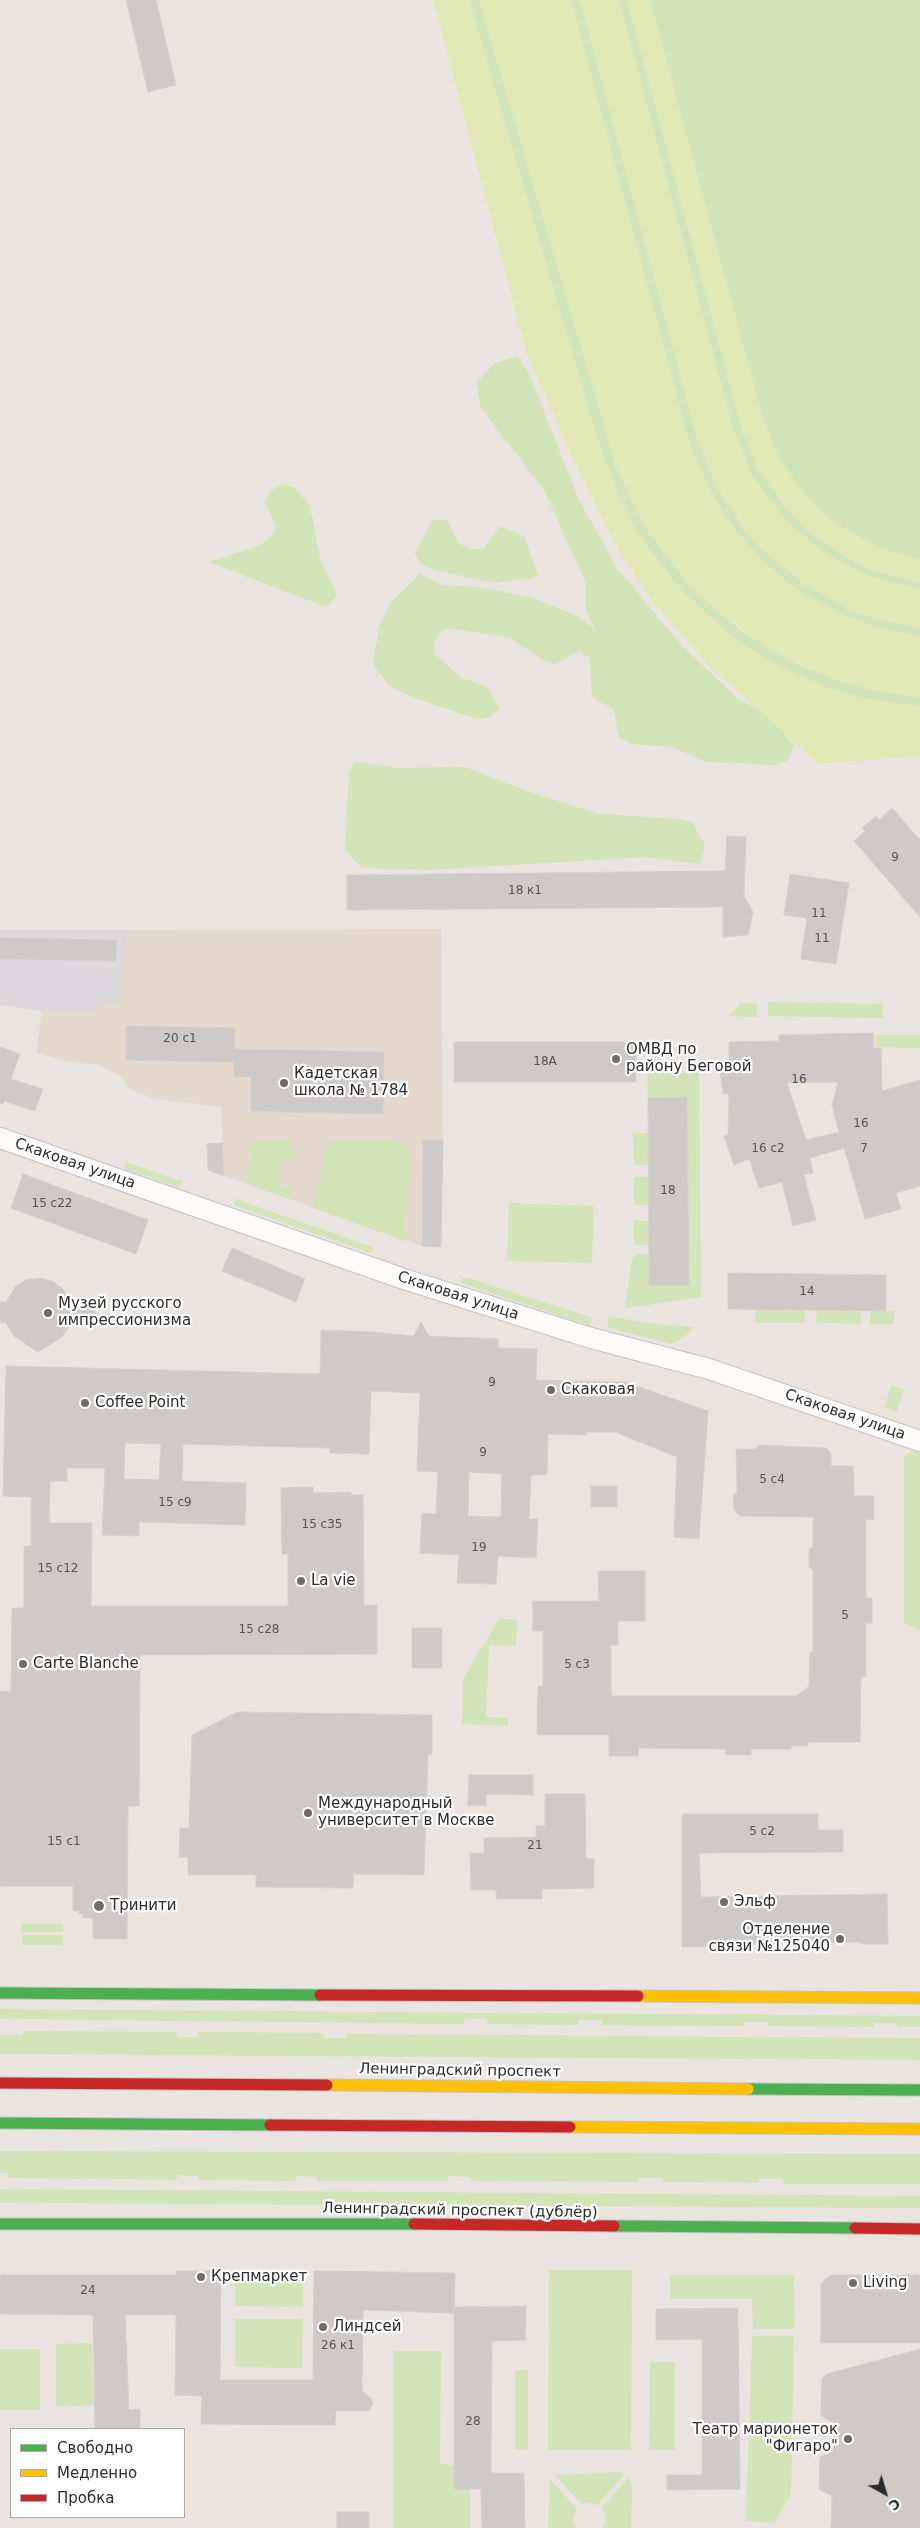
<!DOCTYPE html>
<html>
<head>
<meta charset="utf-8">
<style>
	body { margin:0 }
	#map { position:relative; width:920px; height:2528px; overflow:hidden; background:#eae4e0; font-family:"DejaVu Sans",sans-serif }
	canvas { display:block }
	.legend { position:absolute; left:10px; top:2428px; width:175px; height:90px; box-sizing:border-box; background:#fff; border:1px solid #aaa; margin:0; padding:6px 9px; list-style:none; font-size:15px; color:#2b2b2b }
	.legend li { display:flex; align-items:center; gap:10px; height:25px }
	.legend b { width:25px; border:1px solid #aaa }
	.north { position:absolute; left:860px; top:2468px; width:50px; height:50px; -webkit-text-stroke:4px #fff; paint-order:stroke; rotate:141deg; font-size:14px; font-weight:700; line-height:20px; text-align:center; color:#2b2b2b }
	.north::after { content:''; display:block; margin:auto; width:18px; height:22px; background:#2b2b2b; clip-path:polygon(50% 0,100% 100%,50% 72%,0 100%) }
</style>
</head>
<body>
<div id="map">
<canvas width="920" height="2528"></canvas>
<ul class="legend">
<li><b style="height:6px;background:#4caf50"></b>Свободно</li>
<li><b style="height:6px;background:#ffc107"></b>Медленно</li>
<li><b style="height:6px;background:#c62828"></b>Пробка</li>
</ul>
<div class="north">С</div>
</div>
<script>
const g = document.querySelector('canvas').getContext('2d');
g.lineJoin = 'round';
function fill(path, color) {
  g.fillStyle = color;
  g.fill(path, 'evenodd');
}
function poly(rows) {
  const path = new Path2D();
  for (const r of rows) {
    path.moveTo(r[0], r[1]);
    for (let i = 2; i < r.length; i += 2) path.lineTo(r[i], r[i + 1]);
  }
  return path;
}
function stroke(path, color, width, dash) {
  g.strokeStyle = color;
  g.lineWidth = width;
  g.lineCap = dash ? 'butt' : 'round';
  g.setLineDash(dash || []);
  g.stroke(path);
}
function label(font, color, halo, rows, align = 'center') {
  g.font = font + ' "DejaVu Sans",sans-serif';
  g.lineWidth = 4.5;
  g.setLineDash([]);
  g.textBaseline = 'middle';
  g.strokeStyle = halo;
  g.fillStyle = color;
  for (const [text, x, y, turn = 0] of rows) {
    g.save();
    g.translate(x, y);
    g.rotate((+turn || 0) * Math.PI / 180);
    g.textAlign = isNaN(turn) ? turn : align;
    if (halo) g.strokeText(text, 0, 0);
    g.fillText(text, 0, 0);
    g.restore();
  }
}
fill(poly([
	[0,930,127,930,121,1005,103,1004,98,1011,42,1011,0,1005]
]), '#dcd9dc');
fill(poly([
	[441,929,443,1140,441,1247,422,1246,412,1243,224,1176,221,1107,153,1099,132,1090,120,1076,100,1065,69,1062,36,1053,42,1011,98,1011,103,1004,120,1004,127,930]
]), '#e5d9ce');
fill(poly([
	[469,0,479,0,616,466,646,529,689,585,741,631,801,666,834,679,868,689,920,698,920,707,866,699,831,689,798,675,766,659,735,639,682,591,638,534,621,502,596,434],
	[571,0,580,0,697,438,717,487,746,531,764,551,805,585,851,610,876,619,920,628,920,637,874,627,848,617,800,592,758,557,724,515,710,491,689,441],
	[619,0,627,0,741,426,757,467,782,503,813,534,850,559,869,569,920,583,920,590,866,575,826,554,790,525,762,490,750,470,733,429],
	[650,0,920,0,920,560,880,548,844,529,828,518,800,489,778,456,763,419],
	[518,356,531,378,578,498,616,567,682,646,737,698,759,710,778,726,794,746,787,761,775,765,707,762,672,747,631,744,619,737,614,710,592,697,590,658,579,651,555,664,543,660,510,638,455,629,442,630,435,641,433,653,462,678,487,687,500,709,490,717,477,719,414,698,389,686,373,664,379,627,392,601,420,574,442,585,480,587,533,598,579,617,596,631,586,610,586,584,544,490,480,407,477,382,495,363],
	[281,484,293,487,310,506,320,559,337,596,326,607,209,562,260,545,271,537,276,526,265,503,270,492],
	[433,520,447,520,458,543,470,549,484,548,500,526,524,536,538,575,533,578,495,583,434,570,422,565,415,554],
	[355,762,398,768,465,767,532,793,600,814,680,819,692,822,705,845,700,864,646,857,427,870,362,868,345,850,349,773],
	[768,1002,883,1004,883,1018,768,1016],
	[742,1003,757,1004,757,1017,727,1016],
	[876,1035,920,1035,920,1048,876,1047],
	[647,1072,699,1073,701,1297,625,1308,632,1260,637,1254,649,1255,650,1285,689,1285,687,1098,648,1098],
	[633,1133,648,1133,648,1165,634,1165],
	[394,1140,410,1156,405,1241,313,1208,328,1142],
	[259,1141,292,1141,291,1158,281,1163,280,1184,290,1190,289,1199,246,1183,250,1151,253,1144],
	[126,1162,184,1182,178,1187,124,1169],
	[634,1177,648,1177,649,1205,634,1205],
	[235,1199,373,1247,373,1250,370,1253,233,1205],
	[509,1203,594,1206,592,1263,507,1261],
	[634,1220,649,1221,649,1245,634,1245],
	[462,1278,468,1278,591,1317,591,1321,589,1325,461,1283],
	[755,1309,805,1310,805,1323,755,1323],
	[817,1310,861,1310,861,1324,816,1323],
	[870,1310,894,1311,894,1324,870,1324],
	[609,1316,647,1323,694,1327,683,1338,671,1344,610,1328,607,1324],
	[892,1385,904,1389,897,1412,884,1407],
	[912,1450,920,1453,920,1630,904,1623,904,1457],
	[499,1619,517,1620,516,1646,489,1645,486,1717,508,1718,508,1726,462,1724,463,1679],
	[22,1924,63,1924,63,1932,22,1932],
	[22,1935,63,1935,63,1945,22,1945],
	[0,2009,920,2016,920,2027,897,2027,897,2023,875,2023,874,2027,767,2026,767,2022,744,2022,744,2026,602,2025,602,2020,579,2020,578,2025,487,2024,487,2019,465,2019,464,2024,0,2019],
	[23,2031,177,2032,177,2037,198,2037,198,2032,323,2033,324,2038,347,2038,347,2034,920,2038,920,2060,0,2054,0,2035,23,2035],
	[0,2151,920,2154,920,2184,783,2184,783,2179,759,2179,759,2183,663,2182,663,2178,639,2178,638,2182,471,2181,471,2177,449,2176,448,2181,317,2181,317,2177,297,2176,296,2181,199,2180,198,2176,177,2175,176,2180,8,2178,8,2173,0,2173],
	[0,2189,920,2196,920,2208,0,2203],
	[549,2270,632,2270,631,2450,548,2450],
	[235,2271,303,2271,303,2307,235,2306],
	[670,2275,794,2275,795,2329,753,2329,752,2299,670,2299],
	[235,2319,303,2319,302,2368,235,2367],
	[752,2336,794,2336,791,2495,774,2523,746,2521],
	[92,2343,93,2392,100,2392,100,2405,56,2407,56,2344],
	[0,2349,40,2349,40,2410,0,2410],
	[393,2351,441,2351,440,2464,454,2465,454,2489,470,2489,470,2528,393,2528],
	[650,2362,675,2362,675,2450,649,2450],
	[515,2370,528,2370,528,2450,515,2449],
	[620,2472,625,2474,597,2505,589,2502,582,2505,555,2475],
	[629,2477,632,2487,631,2528,602,2528,606,2518,602,2508],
	[550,2479,577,2509,573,2519,576,2528,548,2528]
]), '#d3e4b8');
fill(poly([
	[433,0,469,0,596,434,621,502,638,534,682,591,735,639,766,659,798,675,831,689,866,699,920,707,920,756,818,764,706,663,649,597,614,543,573,460,527,354],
	[479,0,571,0,689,441,710,491,724,515,758,557,800,592,848,617,874,627,920,637,920,698,868,689,834,680,770,650,714,609,689,585,646,529,616,466],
	[580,0,619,0,733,429,750,470,762,490,790,525,826,554,866,575,920,590,920,628,876,619,851,610,805,585,764,551,746,531,717,487,697,438],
	[627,0,650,0,763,419,778,456,800,489,828,518,844,529,880,548,920,560,920,583,869,569,831,547,797,520,769,485,757,467,741,426]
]), '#e0e8b6');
const building = poly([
	[126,0,156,0,176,85,148,92,126,0],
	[892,808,920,840,920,917,854,841,865,831,862,828,876,816,879,820,892,808],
	[727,836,746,837,744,896,753,912,748,935,723,937,723,907,347,910,347,875,725,871,727,836],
	[790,874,849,883,836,964,801,959,807,918,784,915,790,874],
	[0,938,117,940,116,961,0,959,0,938],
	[126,1026,235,1028,235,1049,384,1052,383,1114,251,1111,251,1077,234,1077,234,1062,126,1060,126,1026],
	[873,1033,874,1048,881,1048,882,1091,920,1080,920,1186,896,1193,901,1209,865,1219,844,1148,810,1158,813,1173,804,1175,816,1220,793,1226,782,1182,759,1188,749,1159,734,1165,724,1136,728,1135,729,1094,723,1094,719,1063,729,1063,729,1042,779,1041,779,1035,873,1033],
	[838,1082,832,1106,839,1132,806,1140,787,1083,838,1082],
	[454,1042,636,1042,636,1082,454,1082,454,1042],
	[0,1047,20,1054,11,1079,43,1089,35,1111,4,1101,3,1104,0,1104,0,1047],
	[687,1097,689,1285,649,1285,648,1098,687,1097],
	[423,1140,443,1140,441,1247,422,1246,423,1140],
	[222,1143,224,1176,208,1170,207,1144,222,1143],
	[23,1174,148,1220,136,1254,11,1208,23,1174],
	[232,1248,305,1279,296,1302,222,1271,232,1248],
	[728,1273,886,1275,886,1311,728,1309,728,1273],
	[40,1278,52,1281,63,1289,72,1302,95,1303,95,1324,71,1324,62,1337,38,1352,14,1336,6,1323,0,1323,0,1302,6,1302,15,1287,26,1280,40,1278],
	[421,1322,429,1336,498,1339,498,1348,537,1349,536,1380,625,1382,708,1411,699,1539,674,1537,677,1457,615,1432,587,1432,587,1435,548,1434,547,1475,531,1475,529,1519,538,1519,536,1558,498,1556,496,1584,457,1583,459,1555,420,1553,422,1513,436,1514,438,1472,417,1471,420,1393,371,1391,369,1454,330,1453,330,1448,183,1444,182,1481,246,1483,245,1525,139,1522,139,1536,102,1535,105,1468,67,1468,67,1481,50,1481,49,1523,92,1523,91,1606,288,1606,288,1554,282,1554,281,1488,313,1487,313,1493,351,1492,351,1495,363,1495,364,1605,377,1605,377,1654,140,1655,139,1806,128,1806,127,1939,93,1939,93,1918,83,1918,83,1914,79,1914,79,1911,73,1911,73,1886,0,1886,0,1691,11,1692,12,1608,24,1608,24,1546,31,1546,31,1497,3,1496,6,1366,320,1374,321,1330,373,1332,414,1336,421,1322],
	[125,1443,161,1444,159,1480,124,1479,125,1443],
	[469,1472,502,1474,501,1517,468,1516,469,1472],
	[760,1445,826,1448,831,1453,831,1466,853,1466,854,1496,874,1496,874,1520,866,1519,866,1598,872,1598,872,1623,866,1623,866,1677,861,1676,860,1742,808,1742,808,1746,791,1746,791,1749,751,1749,751,1755,725,1755,725,1749,639,1748,638,1756,609,1756,609,1735,537,1735,538,1686,543,1686,543,1631,533,1631,533,1601,599,1601,598,1571,645,1571,645,1621,618,1621,618,1645,611,1645,611,1696,797,1696,809,1686,810,1652,813,1652,813,1570,809,1567,809,1549,813,1547,813,1517,740,1516,734,1510,733,1496,737,1493,736,1449,755,1449,760,1445],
	[591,1486,617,1486,617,1507,591,1507,591,1486],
	[412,1628,442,1628,442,1668,412,1668,412,1628],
	[237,1712,432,1715,432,1755,428,1755,424,1875,354,1874,353,1888,256,1887,256,1875,188,1875,188,1857,179,1857,180,1828,189,1828,192,1735,237,1712],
	[469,1775,533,1775,533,1795,486,1794,486,1806,468,1805,469,1775],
	[545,1794,585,1794,586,1859,594,1858,594,1888,542,1889,542,1899,496,1899,496,1890,471,1890,470,1853,484,1853,484,1838,536,1837,536,1826,545,1826,545,1794],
	[682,1814,818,1814,818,1830,843,1830,843,1852,699,1853,701,1897,887,1894,888,1944,861,1944,861,1942,764,1943,706,1944,706,1947,682,1947,682,1814],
	[176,2271,221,2271,220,2380,313,2380,314,2271,455,2273,454,2313,363,2310,362,2391,371,2398,373,2403,371,2408,367,2411,336,2411,335,2425,201,2424,202,2396,175,2395,176,2315,125,2315,129,2410,140,2409,140,2429,95,2429,93,2315,0,2314,0,2275,176,2275,176,2271],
	[831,2275,920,2275,920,2343,821,2343,821,2283,831,2275],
	[526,2306,525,2340,492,2341,491,2455,491,2473,524,2473,525,2528,482,2528,481,2489,454,2489,454,2307,526,2306],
	[738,2308,740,2489,667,2490,667,2475,702,2475,702,2339,656,2340,656,2309,738,2308],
	[920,2349,920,2528,831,2528,832,2496,820,2490,819,2486,820,2457,833,2451,833,2422,821,2416,822,2378,827,2374,920,2349],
	[337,2512,369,2512,369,2528,337,2528,337,2512]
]);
fill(building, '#cecac7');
stroke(building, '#d4d0cc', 1);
const street = poly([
	[0,1138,404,1279,591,1338,709,1369,920,1441]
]);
const fast = poly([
	[0,1993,320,1995],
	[748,2089,920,2090],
	[0,2123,270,2125],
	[0,2224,414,2224],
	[614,2226,855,2228]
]);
const slow = poly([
	[638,1996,920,1998],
	[327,2085,748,2089],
	[570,2127,920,2129]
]);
const jam = poly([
	[320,1995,638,1996],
	[0,2083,327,2085],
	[270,2125,570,2127],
	[414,2224,614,2226],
	[855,2228,920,2229]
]);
stroke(street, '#c3c1c2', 22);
stroke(fast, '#c3c1c2', 13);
stroke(slow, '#c3c1c2', 13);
stroke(jam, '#c3c1c2', 13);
stroke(street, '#fcfbfa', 20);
stroke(fast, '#4caf50', 11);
stroke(slow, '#ffc107', 11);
stroke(jam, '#c62828', 11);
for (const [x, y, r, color] of [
	[616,1059,5,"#6e6c6a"],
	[284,1083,5,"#6e6c6a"],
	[48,1313,5,"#6e6c6a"],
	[551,1390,5,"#6e6c6a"],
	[85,1403,5,"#6e6c6a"],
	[301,1581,5,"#6e6c6a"],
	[23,1664,5,"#6e6c6a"],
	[308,1813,5,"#6e6c6a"],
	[724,1902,5,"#6e6c6a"],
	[99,1906,6,"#6e6c6a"],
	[840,1939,5,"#6e6c6a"],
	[201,2277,5,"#6e6c6a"],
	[853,2283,5,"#6e6c6a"],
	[323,2327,5,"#6e6c6a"],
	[848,2439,5,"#6e6c6a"]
]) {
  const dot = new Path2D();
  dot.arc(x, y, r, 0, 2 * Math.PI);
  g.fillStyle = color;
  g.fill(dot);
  stroke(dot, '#fff', 2);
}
label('12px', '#565454', null, [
	["9",895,858],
	["18 к1",525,891],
	["11",819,914],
	["11",822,939],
	["20 с1",180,1039],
	["18А",545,1062],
	["16",799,1080],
	["16",861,1124],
	["16 с2",768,1149],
	["7",864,1149],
	["18",668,1191],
	["15 с22",52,1204],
	["14",807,1292],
	["9",492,1383],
	["9",483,1453],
	["5 с4",772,1480],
	["15 с9",175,1503],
	["15 с35",322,1525],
	["19",479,1548],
	["15 с12",58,1569],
	["5",845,1616],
	["15 с28",259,1630],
	["5 с3",577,1665],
	["5 с2",762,1832],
	["15 с1",64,1842],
	["21",535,1846],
	["24",88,2291],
	["26 к1",338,2346],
	["28",473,2422]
]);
label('15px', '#2b2b2b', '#fff', [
	["ОМВД по",626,1050],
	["району Беговой",626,1067],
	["Кадетская",294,1074],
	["школа № 1784",294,1091],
	["Музей русского",58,1304],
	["импрессионизма",58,1321],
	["Скаковая",561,1390],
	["Coffee Point",95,1403],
	["La vie",311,1581],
	["Carte Blanche",33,1664],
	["Международный",318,1804],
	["университет в Москве",318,1821],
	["Эльф",734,1902],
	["Тринити",110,1906],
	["Отделение",830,1930,"right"],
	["связи №125040",830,1947,"right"],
	["Крепмаркет",211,2277],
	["Living",863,2283],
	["Линдсей",333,2327],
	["Театр марионеток",838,2430,"right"],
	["\"Фигаро\"",838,2447,"right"]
], 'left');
label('15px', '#2b2b2b', '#fff', [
	["Скаковая улица",75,1164,19],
	["Скаковая улица",458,1296,18],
	["Скаковая улица",845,1415,19],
	["Ленинградский проспект",460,2071,1],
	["Ленинградский проспект (дублёр)",460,2211,1]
]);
</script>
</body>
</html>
